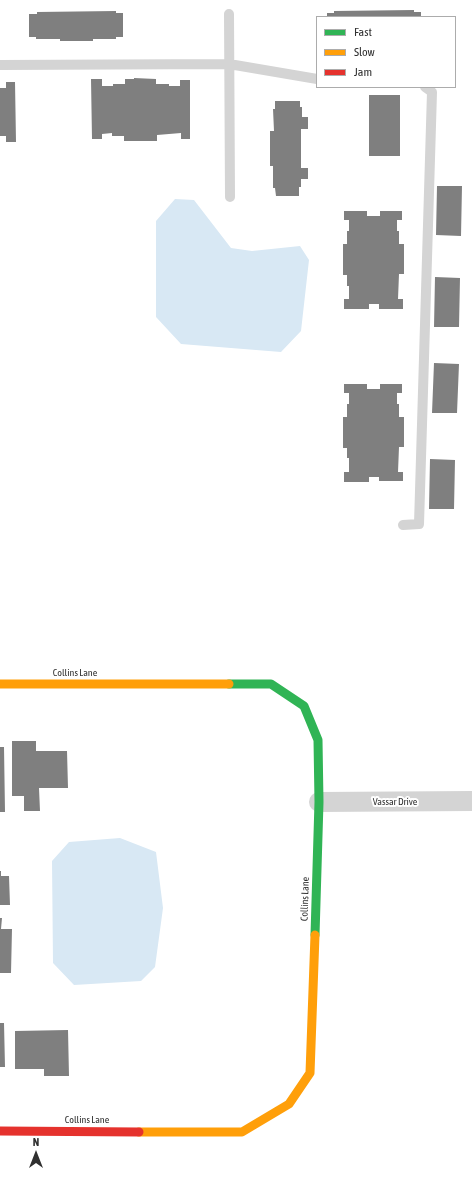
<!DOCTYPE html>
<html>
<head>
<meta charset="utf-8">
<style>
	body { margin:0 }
	#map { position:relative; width:472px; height:1190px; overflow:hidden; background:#fff; font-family:"Asap Condensed",sans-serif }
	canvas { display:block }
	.legend { position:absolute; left:316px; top:16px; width:140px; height:72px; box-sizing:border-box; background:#fff; border:1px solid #acacac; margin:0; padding:5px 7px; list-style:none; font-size:12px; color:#303030 }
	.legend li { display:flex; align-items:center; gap:8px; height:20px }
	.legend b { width:20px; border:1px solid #acacac }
	.north { position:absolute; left:16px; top:1134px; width:40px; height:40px; -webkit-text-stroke:3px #fff; paint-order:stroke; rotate:0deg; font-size:11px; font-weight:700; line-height:16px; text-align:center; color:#303030 }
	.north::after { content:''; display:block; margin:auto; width:14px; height:18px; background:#303030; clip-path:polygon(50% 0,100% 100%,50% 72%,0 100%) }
</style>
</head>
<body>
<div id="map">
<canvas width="472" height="1190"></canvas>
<ul class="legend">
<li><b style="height:5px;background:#30b455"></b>Fast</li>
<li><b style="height:5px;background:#ff9f0a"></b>Slow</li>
<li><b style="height:5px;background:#e5322d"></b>Jam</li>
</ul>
<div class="north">N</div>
</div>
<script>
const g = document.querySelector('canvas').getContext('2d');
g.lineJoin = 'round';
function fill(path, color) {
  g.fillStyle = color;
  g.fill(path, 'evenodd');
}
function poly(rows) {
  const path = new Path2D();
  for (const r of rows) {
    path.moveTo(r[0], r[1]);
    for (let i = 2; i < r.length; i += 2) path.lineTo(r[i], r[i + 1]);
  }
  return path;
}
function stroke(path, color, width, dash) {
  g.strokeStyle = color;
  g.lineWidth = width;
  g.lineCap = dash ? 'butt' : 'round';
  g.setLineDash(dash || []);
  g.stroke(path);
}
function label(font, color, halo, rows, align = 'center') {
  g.font = font + ' "Asap Condensed",sans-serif';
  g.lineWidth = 4;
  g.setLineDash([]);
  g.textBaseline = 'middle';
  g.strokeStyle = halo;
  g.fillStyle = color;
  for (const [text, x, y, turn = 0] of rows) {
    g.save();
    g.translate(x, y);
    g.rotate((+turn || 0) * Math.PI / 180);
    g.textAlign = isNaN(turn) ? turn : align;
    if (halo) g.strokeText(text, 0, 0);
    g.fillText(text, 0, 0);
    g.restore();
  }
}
fill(poly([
	[175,199,194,200,231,248,252,251,300,246,309,260,301,331,281,352,181,344,156,317,156,221],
	[120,838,156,852,163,908,155,967,141,981,74,985,53,963,52,861,69,842]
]), '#d8e8f4');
fill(poly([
	[414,10,414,12,421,12,421,17,327,17,327,13,334,13,334,11],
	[116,11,116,13,123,13,123,37,116,37,116,39,93,39,93,41,60,41,60,39,36,39,36,37,29,37,29,14,37,14,37,12],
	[134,78,156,79,156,84,169,84,169,86,180,86,180,80,190,80,190,139,181,139,181,133,157,135,157,141,124,141,124,136,112,136,112,133,102,134,102,139,92,139,91,79,102,79,102,86,113,86,113,84,125,84,125,79,134,79],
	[6,82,15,82,16,142,6,142,6,136,0,136,0,88,6,88],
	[369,95,400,95,400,156,369,156],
	[275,101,300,101,300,107,302,107,302,117,308,117,308,129,301,129,301,168,308,168,308,179,301,179,301,187,299,187,299,196,276,196,275,188,273,188,273,166,270,166,270,131,274,131,273,109,275,109],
	[437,186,462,186,461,236,436,235],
	[344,211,367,211,367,216,380,216,380,211,402,211,402,220,397,220,397,231,399,231,399,244,404,244,404,274,399,274,398,299,403,299,403,309,379,309,379,304,369,304,369,309,344,309,344,299,349,299,349,286,347,286,347,275,343,275,343,244,347,244,347,231,349,231,349,220,344,220],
	[435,277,460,278,459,327,434,327],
	[434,363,459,364,457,413,432,413],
	[344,384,367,384,367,389,380,389,380,384,402,384,402,393,397,393,397,404,399,404,399,417,404,417,404,447,399,447,398,472,403,472,403,481,379,481,379,477,369,477,369,482,344,482,344,472,349,472,349,458,347,458,347,448,343,448,343,417,347,417,347,404,349,404,349,393,344,393],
	[430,459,455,460,454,509,429,509],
	[12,741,36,741,36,751,67,751,68,788,39,788,40,811,24,811,24,796,12,796],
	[0,747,4,747,5,812,0,812],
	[0,871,1,871,1,876,9,876,10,905,0,905],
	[0,918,2,918,1,929,12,929,11,973,0,973],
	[0,1023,4,1023,5,1067,0,1067],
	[68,1030,69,1076,44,1076,44,1069,15,1069,15,1031]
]), '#7f7f7f');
stroke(poly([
	[229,14,230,197],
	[0,65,229,64,317,79],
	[403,525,419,524,432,92,425,87]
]), '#d4d4d4', 10);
stroke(poly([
	[319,802,472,801]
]), '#d4d4d4', 20);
stroke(poly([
	[229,684,271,684,304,706,318,740,319,802,315,935]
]), '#30b455', 9);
stroke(poly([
	[0,684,229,684],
	[139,1132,242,1132,289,1104,310,1073,315,935]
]), '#ff9f0a', 9);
stroke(poly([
	[0,1131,139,1132]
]), '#e5322d', 9);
label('10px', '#303030', '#fff', [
	["Collins Lane",75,673],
	["Vassar Drive",395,802],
	["Collins Lane",305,899,-88],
	["Collins Lane",87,1120]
]);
</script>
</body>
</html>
